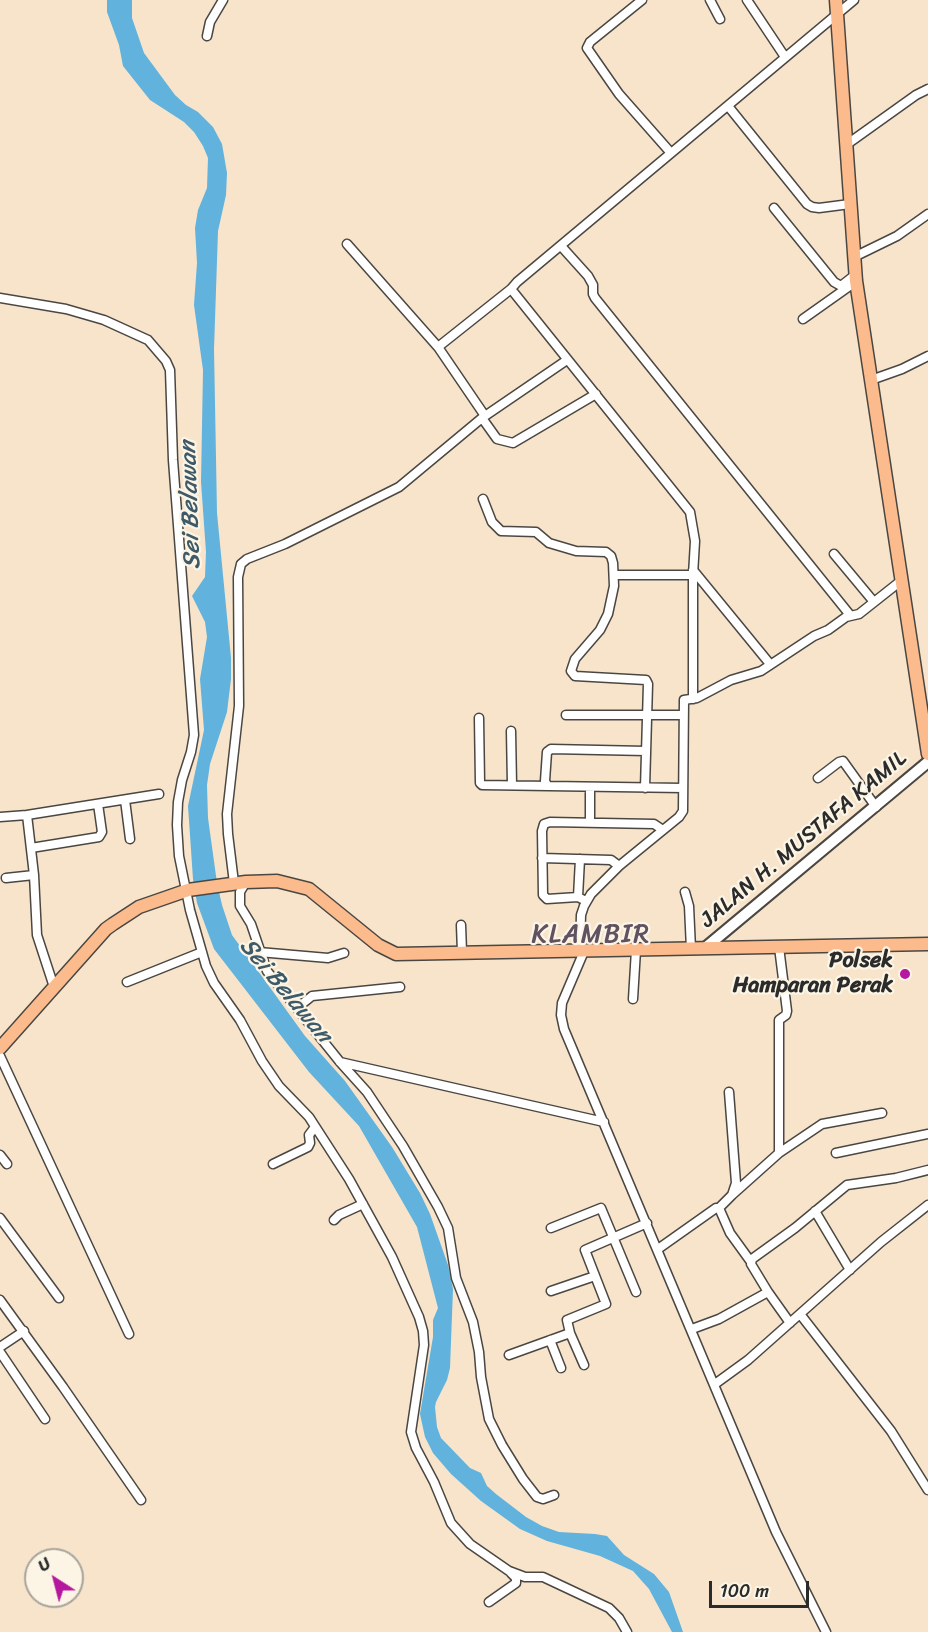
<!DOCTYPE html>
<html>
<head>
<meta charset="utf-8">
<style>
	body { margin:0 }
	#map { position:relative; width:928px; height:1632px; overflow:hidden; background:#f7e4cb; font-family:Sriracha,sans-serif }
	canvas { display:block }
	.north { position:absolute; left:24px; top:1548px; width:60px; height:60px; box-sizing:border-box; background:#fcf5e5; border:2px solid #a8a49b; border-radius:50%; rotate:324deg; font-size:16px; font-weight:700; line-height:24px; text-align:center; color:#2b2b2b }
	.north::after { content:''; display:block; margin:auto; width:21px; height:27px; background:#b5179e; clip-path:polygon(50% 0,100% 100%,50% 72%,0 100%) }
	.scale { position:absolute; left:709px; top:1581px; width:100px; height:27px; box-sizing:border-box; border:3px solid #2b2b2b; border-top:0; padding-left:8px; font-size:18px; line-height:21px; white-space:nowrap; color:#2b2b2b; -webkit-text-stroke:4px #fcf5e5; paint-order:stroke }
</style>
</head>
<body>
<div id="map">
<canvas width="928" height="1632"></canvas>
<div class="north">U</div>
<div class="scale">100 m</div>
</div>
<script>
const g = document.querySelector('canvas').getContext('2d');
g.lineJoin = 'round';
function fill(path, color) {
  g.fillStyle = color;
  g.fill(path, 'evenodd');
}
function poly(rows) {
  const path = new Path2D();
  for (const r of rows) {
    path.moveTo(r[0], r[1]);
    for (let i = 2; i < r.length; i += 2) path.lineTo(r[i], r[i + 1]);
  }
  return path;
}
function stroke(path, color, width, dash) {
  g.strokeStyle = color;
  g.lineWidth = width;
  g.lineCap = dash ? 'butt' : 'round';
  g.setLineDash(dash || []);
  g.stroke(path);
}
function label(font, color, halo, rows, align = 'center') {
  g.font = font + ' Sriracha,sans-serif';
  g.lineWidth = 4.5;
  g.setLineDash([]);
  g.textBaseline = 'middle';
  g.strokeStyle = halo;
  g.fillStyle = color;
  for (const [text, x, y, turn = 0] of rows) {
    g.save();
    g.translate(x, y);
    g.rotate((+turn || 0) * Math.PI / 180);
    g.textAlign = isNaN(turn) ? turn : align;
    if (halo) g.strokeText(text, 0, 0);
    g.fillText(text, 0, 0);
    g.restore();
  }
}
fill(poly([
	[107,0,132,0,132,18,144,53,175,95,186,105,198,112,213,127,222,144,227,173,226,195,218,231,214,349,217,513,231,658,231,679,227,712,210,764,207,785,208,818,217,883,222,905,232,935,305,1036,345,1081,392,1147,420,1193,430,1214,448,1265,453,1289,450,1368,447,1380,436,1402,435,1407,437,1427,441,1438,470,1468,481,1473,487,1486,496,1494,526,1517,542,1526,559,1532,595,1534,607,1536,624,1555,654,1574,669,1592,683,1632,672,1632,649,1589,633,1571,600,1556,547,1541,520,1529,481,1501,451,1474,433,1453,425,1437,420,1414,433,1337,433,1320,438,1308,417,1227,359,1126,309,1072,214,949,197,903,193,879,188,806,204,730,200,679,207,637,205,622,192,596,205,577,206,552,201,482,203,370,194,305,197,263,195,228,198,210,207,188,208,158,203,146,194,132,184,122,150,100,123,66,119,45,107,12]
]), '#61b2dc');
const minor = poly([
	[642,0,590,42,587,48,619,94,671,153],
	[710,0,720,19],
	[747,0,785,57],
	[207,36,210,22,223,0],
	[728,106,807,204,812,207,819,208,850,204],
	[846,145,916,95,928,89],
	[774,208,834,282,841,286,855,275],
	[347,244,438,347,485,416],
	[561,246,588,276,593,285,593,294,595,298,850,615],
	[854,257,897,236,928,214],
	[511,289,690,512,695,541,693,575,693,699],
	[0,298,66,309,104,320,148,340,166,361,170,370,173,460,194,735,191,752,182,780,178,802,177,825,179,856,190,910,206,966,214,983,240,1020,262,1061,279,1086,309,1117,349,1179,392,1257,419,1317,423,1331,424,1345,411,1432,416,1448,434,1482,451,1523,470,1544,509,1571,525,1577,543,1577,609,1608,619,1618,627,1632],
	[803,319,851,285],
	[438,347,511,289,517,282,854,0],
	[871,380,902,369,928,356],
	[482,418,497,439,513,443,596,394],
	[483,499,492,522,501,531,536,532,549,543,576,551,606,552,611,556,613,563,614,586,608,614,600,630,575,659,571,671,575,676,646,680,648,684,645,788],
	[834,554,874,602],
	[693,570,770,664],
	[614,575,693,575],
	[566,715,683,715],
	[479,718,480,783,482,785,683,788],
	[511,731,512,785],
	[818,778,839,762,843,761,876,807],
	[547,785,545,781,547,752,551,749,646,751],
	[125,800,130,839],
	[27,815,159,794],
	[0,817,27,815,34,875,37,935,54,987],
	[590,822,590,787],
	[31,848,99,837,102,832,98,804],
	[542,858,611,860,619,866],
	[6,878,34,875],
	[246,882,240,892,240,906,251,924,267,971,340,1062,367,1092,403,1146,438,1207,448,1228,456,1278,473,1322,479,1352,481,1377,489,1419,502,1445,523,1479,537,1497,543,1499,554,1495],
	[234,883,228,834,227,814,239,706,238,577,241,564,247,559,285,544,399,487,482,418,567,360],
	[685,892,689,906,691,949],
	[578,897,580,859],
	[586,901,578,897,547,899,543,895,542,831,544,824,550,822,654,824,663,830],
	[461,925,462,952],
	[580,949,581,915,584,906,591,894,619,866,679,817,683,811,684,700,697,698,731,680,761,671,814,636,828,630,846,617,859,614,902,580],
	[585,949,562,1003,561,1015,564,1029,776,1532,826,1632],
	[259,952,328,958,344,953],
	[127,982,202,952],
	[633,999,636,950],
	[297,1008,312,996,400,987],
	[0,1056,129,1334],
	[340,1062,604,1122],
	[779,1153,822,1124,882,1113],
	[836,1153,928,1134],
	[0,1155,7,1164],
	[273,1164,308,1147,310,1143,309,1135,315,1127],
	[732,1195,779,1153,779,1020,786,1015,787,1011,779,947],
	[719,1208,730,1233,751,1262],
	[815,1211,850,1270],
	[0,1218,59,1298],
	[334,1220,339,1215,363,1204],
	[551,1228,601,1208,636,1292],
	[658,1249,716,1208,719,1208,732,1195,736,1183,729,1092],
	[551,1291,595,1276],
	[768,1292,790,1323],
	[0,1300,63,1387,141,1500],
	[800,1314,891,1431,928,1490],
	[692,1329,719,1319,768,1292,751,1264,752,1259,795,1228,847,1185,896,1178,928,1170],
	[570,1333,584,1365],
	[550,1340,561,1368],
	[0,1347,24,1331],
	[0,1352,45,1419],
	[509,1355,570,1333,567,1320,606,1304,585,1250,647,1223],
	[715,1384,748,1360,881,1242,928,1205],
	[489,1602,516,1583,516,1578,511,1573]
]);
const tertiary = poly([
	[705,948,928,762]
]);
const primary = poly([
	[836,0,856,281,928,754],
	[0,1048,106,929,113,924,139,907,188,890,246,882,277,881,309,889,378,945,396,954,928,944]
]);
stroke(minor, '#4a4743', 11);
stroke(tertiary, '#4a4743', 14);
stroke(primary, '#4a4743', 15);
stroke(minor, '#fff', 8);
stroke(tertiary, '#fff', 10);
stroke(primary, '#fbbb8d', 12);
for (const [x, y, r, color] of [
	[905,974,6,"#b5179e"]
]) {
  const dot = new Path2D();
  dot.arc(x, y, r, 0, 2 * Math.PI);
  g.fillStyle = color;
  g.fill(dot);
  stroke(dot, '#fcf5e5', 2);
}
label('22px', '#2b2b2b', '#fcf5e5', [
	["JALAN H. MUSTAFA KAMIL",804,840,-40]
]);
label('bold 22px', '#2b2b2b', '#fcf5e5', [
	["Polsek",893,961],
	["Hamparan Perak",893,986]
], 'right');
label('italic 24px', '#3e5a69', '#fcf5e5', [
	["Sei Belawan",191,505,-92],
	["Sei Belawan",285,991,50]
]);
g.letterSpacing = '1.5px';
label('26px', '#615261', '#fcf5e5', [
	["KLAMBIR",591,935]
]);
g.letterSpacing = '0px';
</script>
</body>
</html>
